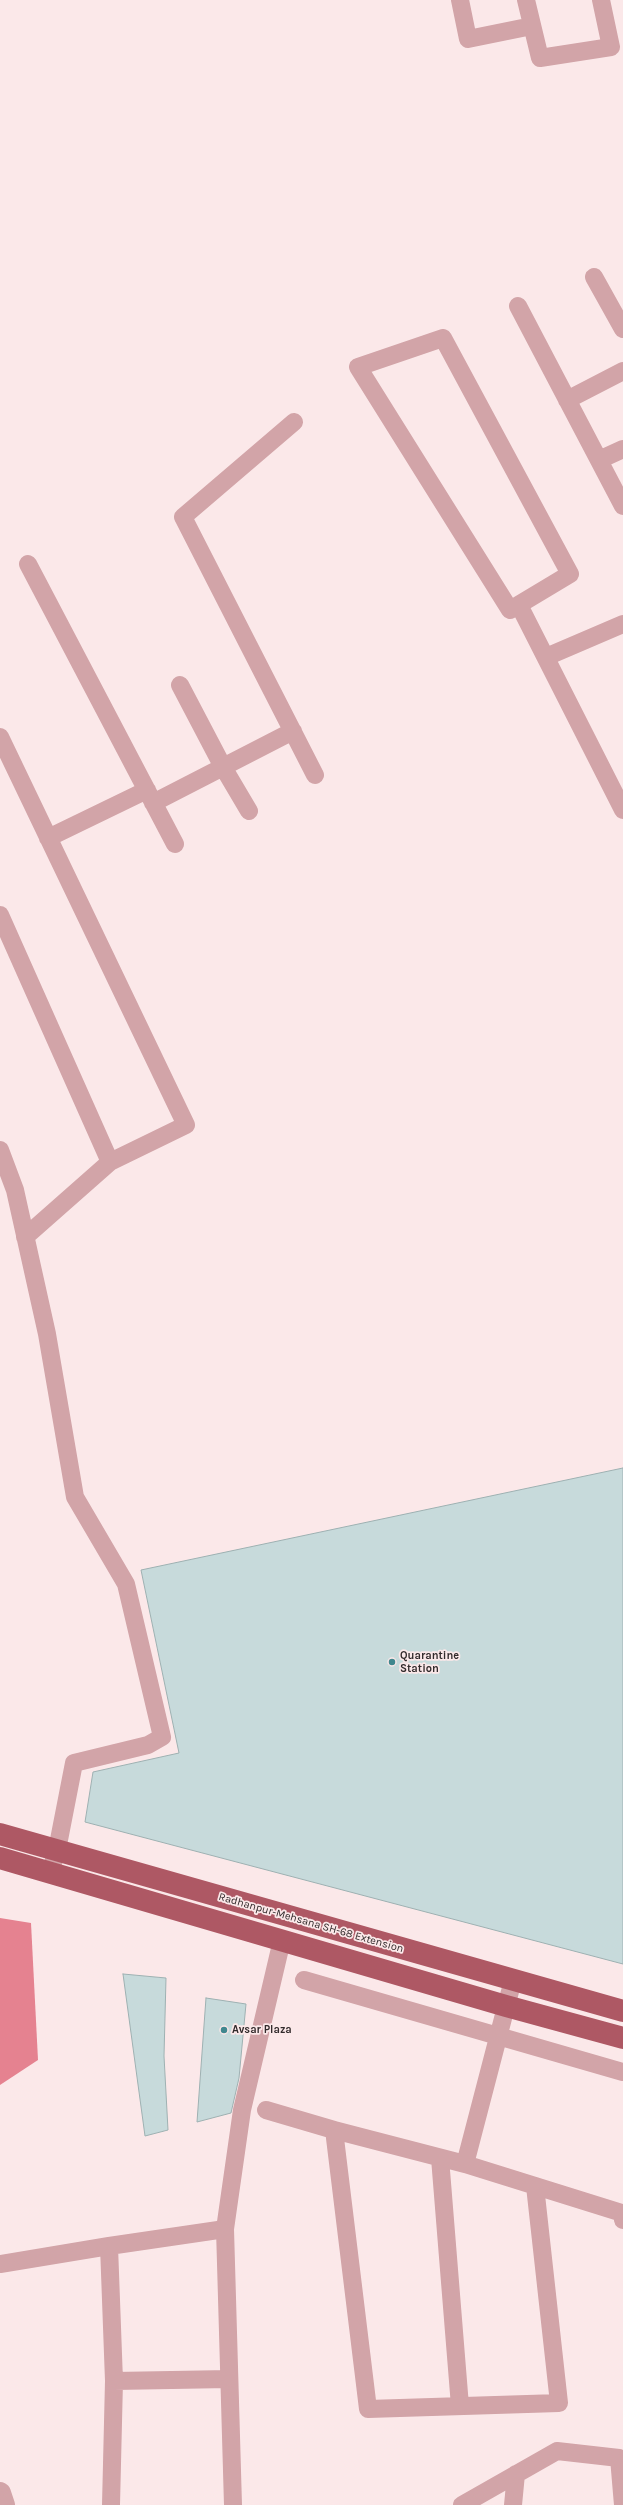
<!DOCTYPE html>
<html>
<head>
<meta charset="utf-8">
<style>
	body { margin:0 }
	canvas { display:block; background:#fbe8e9 }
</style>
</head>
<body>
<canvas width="623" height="2505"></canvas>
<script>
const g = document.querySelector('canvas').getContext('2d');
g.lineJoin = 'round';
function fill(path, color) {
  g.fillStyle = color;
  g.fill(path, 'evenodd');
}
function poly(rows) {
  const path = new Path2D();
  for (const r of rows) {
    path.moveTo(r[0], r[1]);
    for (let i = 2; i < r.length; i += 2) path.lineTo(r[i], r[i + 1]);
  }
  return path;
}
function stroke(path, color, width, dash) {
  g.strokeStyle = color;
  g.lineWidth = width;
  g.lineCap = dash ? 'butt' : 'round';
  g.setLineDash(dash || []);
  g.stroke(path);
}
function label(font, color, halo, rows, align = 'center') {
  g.font = font + ' Karla,sans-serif';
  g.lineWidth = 3.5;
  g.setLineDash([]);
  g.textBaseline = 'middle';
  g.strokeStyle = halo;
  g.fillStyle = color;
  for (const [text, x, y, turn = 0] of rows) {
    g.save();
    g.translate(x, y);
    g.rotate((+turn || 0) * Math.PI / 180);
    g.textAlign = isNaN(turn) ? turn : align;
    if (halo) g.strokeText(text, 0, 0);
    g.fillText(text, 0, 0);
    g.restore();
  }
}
fill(poly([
	[0,1918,31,1923,38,2060,0,2085]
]), '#e58290');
const building = poly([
	[623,1468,623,1964,85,1822,93,1772,179,1753,141,1570,623,1468],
	[123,1974,166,1978,164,2056,168,2130,145,2136,123,1974],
	[206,1998,246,2004,239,2078,231,2113,197,2122,206,1998]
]);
fill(building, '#c7dadb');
stroke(building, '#9eb1b2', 1);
stroke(poly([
	[460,0,468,39,532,26],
	[526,0,540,58,611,47,601,0],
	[594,277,623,329],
	[518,306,623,506],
	[443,338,570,574,510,610,358,367,443,338],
	[567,400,623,371],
	[294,422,183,517,315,775],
	[599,460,623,449],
	[28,564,175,844],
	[519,605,623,810],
	[546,657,623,624],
	[180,685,223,767,249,811],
	[0,737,186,1125,110,1162,0,915],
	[153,803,293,731],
	[48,838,147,790],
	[0,1150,15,1190,47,1334,75,1497,126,1584,162,1737,148,1745,74,1763,57,1850,50,1873],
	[25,1237,110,1162],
	[304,1980,623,2072],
	[513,1980,465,2164,622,2213,623,2220],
	[266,2110,334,2130],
	[440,2158,460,2406],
	[465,2164,334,2130,368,2409,559,2403,535,2186],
	[225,2229,233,2505],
	[0,2264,109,2246],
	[114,2381,229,2379],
	[111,2505,114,2381,109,2246,225,2229,242,2110,282,1940],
	[462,2505,557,2451,619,2458,623,2505],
	[513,2505,516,2474]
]), '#d2a4a8', 18);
stroke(poly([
	[0,2493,4,2505]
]), '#d2a4a8', 22);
stroke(poly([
	[0,1834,623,2011],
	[0,1858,506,2006,623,2038]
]), '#ae5864', 22);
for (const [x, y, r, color] of [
	[392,1662,4,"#40878e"],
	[224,2030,4,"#40878e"]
]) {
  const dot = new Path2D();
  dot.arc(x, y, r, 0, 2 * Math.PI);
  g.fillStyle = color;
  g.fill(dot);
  stroke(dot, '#fbe8e9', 1.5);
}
label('bold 11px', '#312a2b', '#fbe8e9', [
	["Quarantine",400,1656],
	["Station",400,1669],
	["Avsar Plaza",232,2030]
], 'left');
label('11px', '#312a2b', '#fbe8e9', [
	["Radhanpur-Mehsana SH-68 Extension",311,1923,16]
]);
</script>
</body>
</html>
